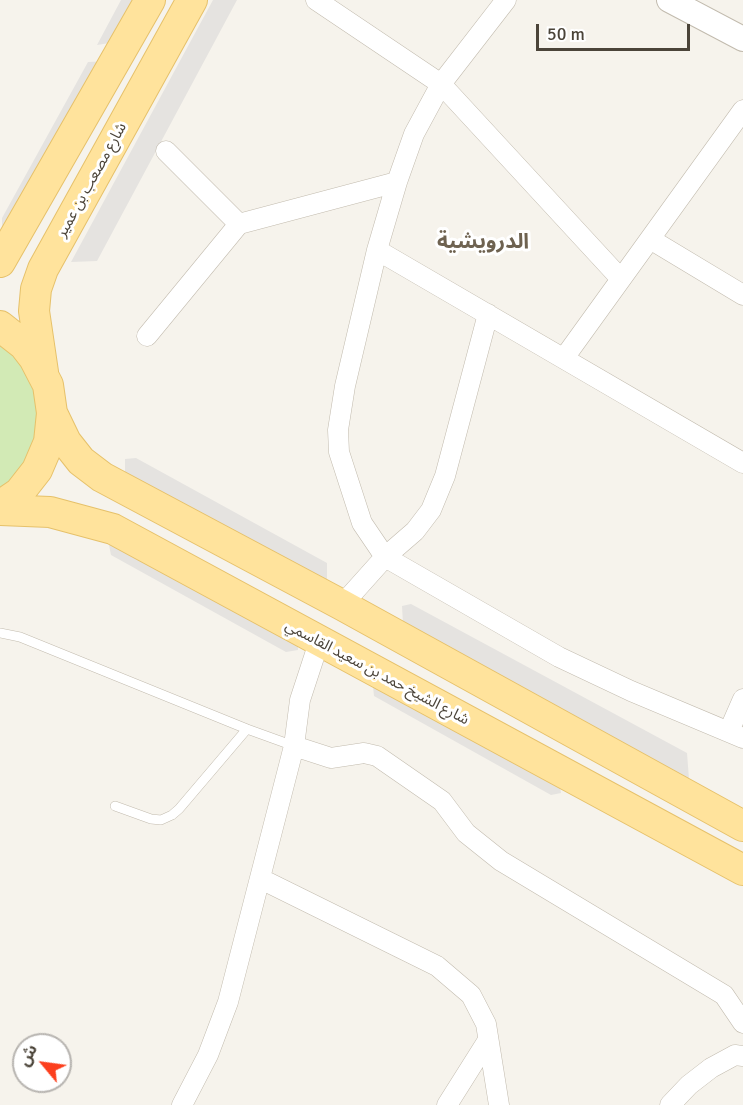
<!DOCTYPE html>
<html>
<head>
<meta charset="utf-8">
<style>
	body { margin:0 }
	#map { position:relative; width:743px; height:1105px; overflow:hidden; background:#f6f3ec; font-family:Signika,"Noto Sans Arabic",sans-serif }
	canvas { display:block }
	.north { position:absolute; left:12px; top:1033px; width:60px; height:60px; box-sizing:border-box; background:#fff; border:2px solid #b7b4b0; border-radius:50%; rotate:299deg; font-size:16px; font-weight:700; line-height:24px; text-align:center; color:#4b4439 }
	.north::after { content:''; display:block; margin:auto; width:21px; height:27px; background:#fc3f1d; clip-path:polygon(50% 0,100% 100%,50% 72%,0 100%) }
	.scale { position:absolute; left:536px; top:24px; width:154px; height:27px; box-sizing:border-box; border:3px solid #4b4439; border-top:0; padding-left:8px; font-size:18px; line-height:21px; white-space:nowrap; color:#4b4439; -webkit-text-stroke:4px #fff; paint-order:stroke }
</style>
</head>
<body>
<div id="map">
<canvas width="743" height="1105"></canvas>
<div class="north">ش</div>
<div class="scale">50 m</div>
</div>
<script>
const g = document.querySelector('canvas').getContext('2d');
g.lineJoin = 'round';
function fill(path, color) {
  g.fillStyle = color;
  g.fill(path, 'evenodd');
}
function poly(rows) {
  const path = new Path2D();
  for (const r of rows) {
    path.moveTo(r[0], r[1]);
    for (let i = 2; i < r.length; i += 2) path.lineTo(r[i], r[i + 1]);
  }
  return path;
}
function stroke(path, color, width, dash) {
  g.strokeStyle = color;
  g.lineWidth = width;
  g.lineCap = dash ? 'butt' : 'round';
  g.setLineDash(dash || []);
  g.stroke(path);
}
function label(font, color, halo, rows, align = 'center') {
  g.font = font + ' Signika,"Noto Sans Arabic",sans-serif';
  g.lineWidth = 6;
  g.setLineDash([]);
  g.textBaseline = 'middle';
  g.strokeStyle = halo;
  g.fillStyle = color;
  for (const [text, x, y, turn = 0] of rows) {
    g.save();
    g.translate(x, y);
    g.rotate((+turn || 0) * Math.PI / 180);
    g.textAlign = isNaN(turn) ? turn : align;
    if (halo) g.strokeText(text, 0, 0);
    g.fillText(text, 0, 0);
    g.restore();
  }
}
fill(poly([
	[0,338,9,344,39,391,36,447,0,493]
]), '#d2eab5');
fill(poly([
	[121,0,145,0,122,41,97,45],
	[213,0,237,0,97,261,71,262],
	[111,61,2,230,2,218,88,62],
	[136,458,327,563,327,582,125,476,125,459],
	[107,535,298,635,298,650,286,652,111,555],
	[411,604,687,753,689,779,403,624,402,606],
	[372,677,558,774,561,793,551,795,374,696]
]), '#e5e3e0');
const service = poly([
	[0,633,20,637,247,729,294,746],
	[115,806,151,819,161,820,172,815,179,809,247,729]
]);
const minor = poly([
	[316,0,441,84,620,278],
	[166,151,239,224],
	[650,239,743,295],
	[377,250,743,463],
	[488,314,445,476,431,510,415,531,385,557,559,657,631,691,743,738],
	[147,336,239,224,397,182],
	[564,358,743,110],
	[342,605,385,557,362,523,339,452,338,430,345,386,377,250,397,182,414,134,441,84,506,0],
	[729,731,743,699],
	[294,746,331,758,364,753,377,756,442,801,466,833,501,861,724,995,743,1023],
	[261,879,437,966,471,995,486,1024,499,1105],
	[182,1105,208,1055,228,1002,294,746,300,700,319,642],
	[447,1105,488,1040],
	[670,1105,689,1085,711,1068,735,1055,743,1056]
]);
const tertiary = poly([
	[669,0,743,39]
]);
const primary = poly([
	[0,262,150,0],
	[0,326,24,345,34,358,48,385,52,413,49,442,37,470,19,493,0,506],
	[43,372,34,311,36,289,43,269,192,0],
	[52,413,66,442,81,461,102,477,342,605,743,826],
	[0,510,50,512,113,529,743,870]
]);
stroke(service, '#c2bbae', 10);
stroke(minor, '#c2bbae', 21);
stroke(tertiary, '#c2bbae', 26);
stroke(primary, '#e6c16a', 32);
stroke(service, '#fff', 9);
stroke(minor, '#fff', 20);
stroke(tertiary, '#fff', 24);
stroke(primary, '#ffe39c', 30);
label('15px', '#4b4439', '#fff', [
	["شارع مصعب بن عمير",92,180,-61],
	["شارع الشيخ حمد بن سعيد القاسمي",377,673,28]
]);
label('bold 21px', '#6e6250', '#fff', [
	["الدرويشية",483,242]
]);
</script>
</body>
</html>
